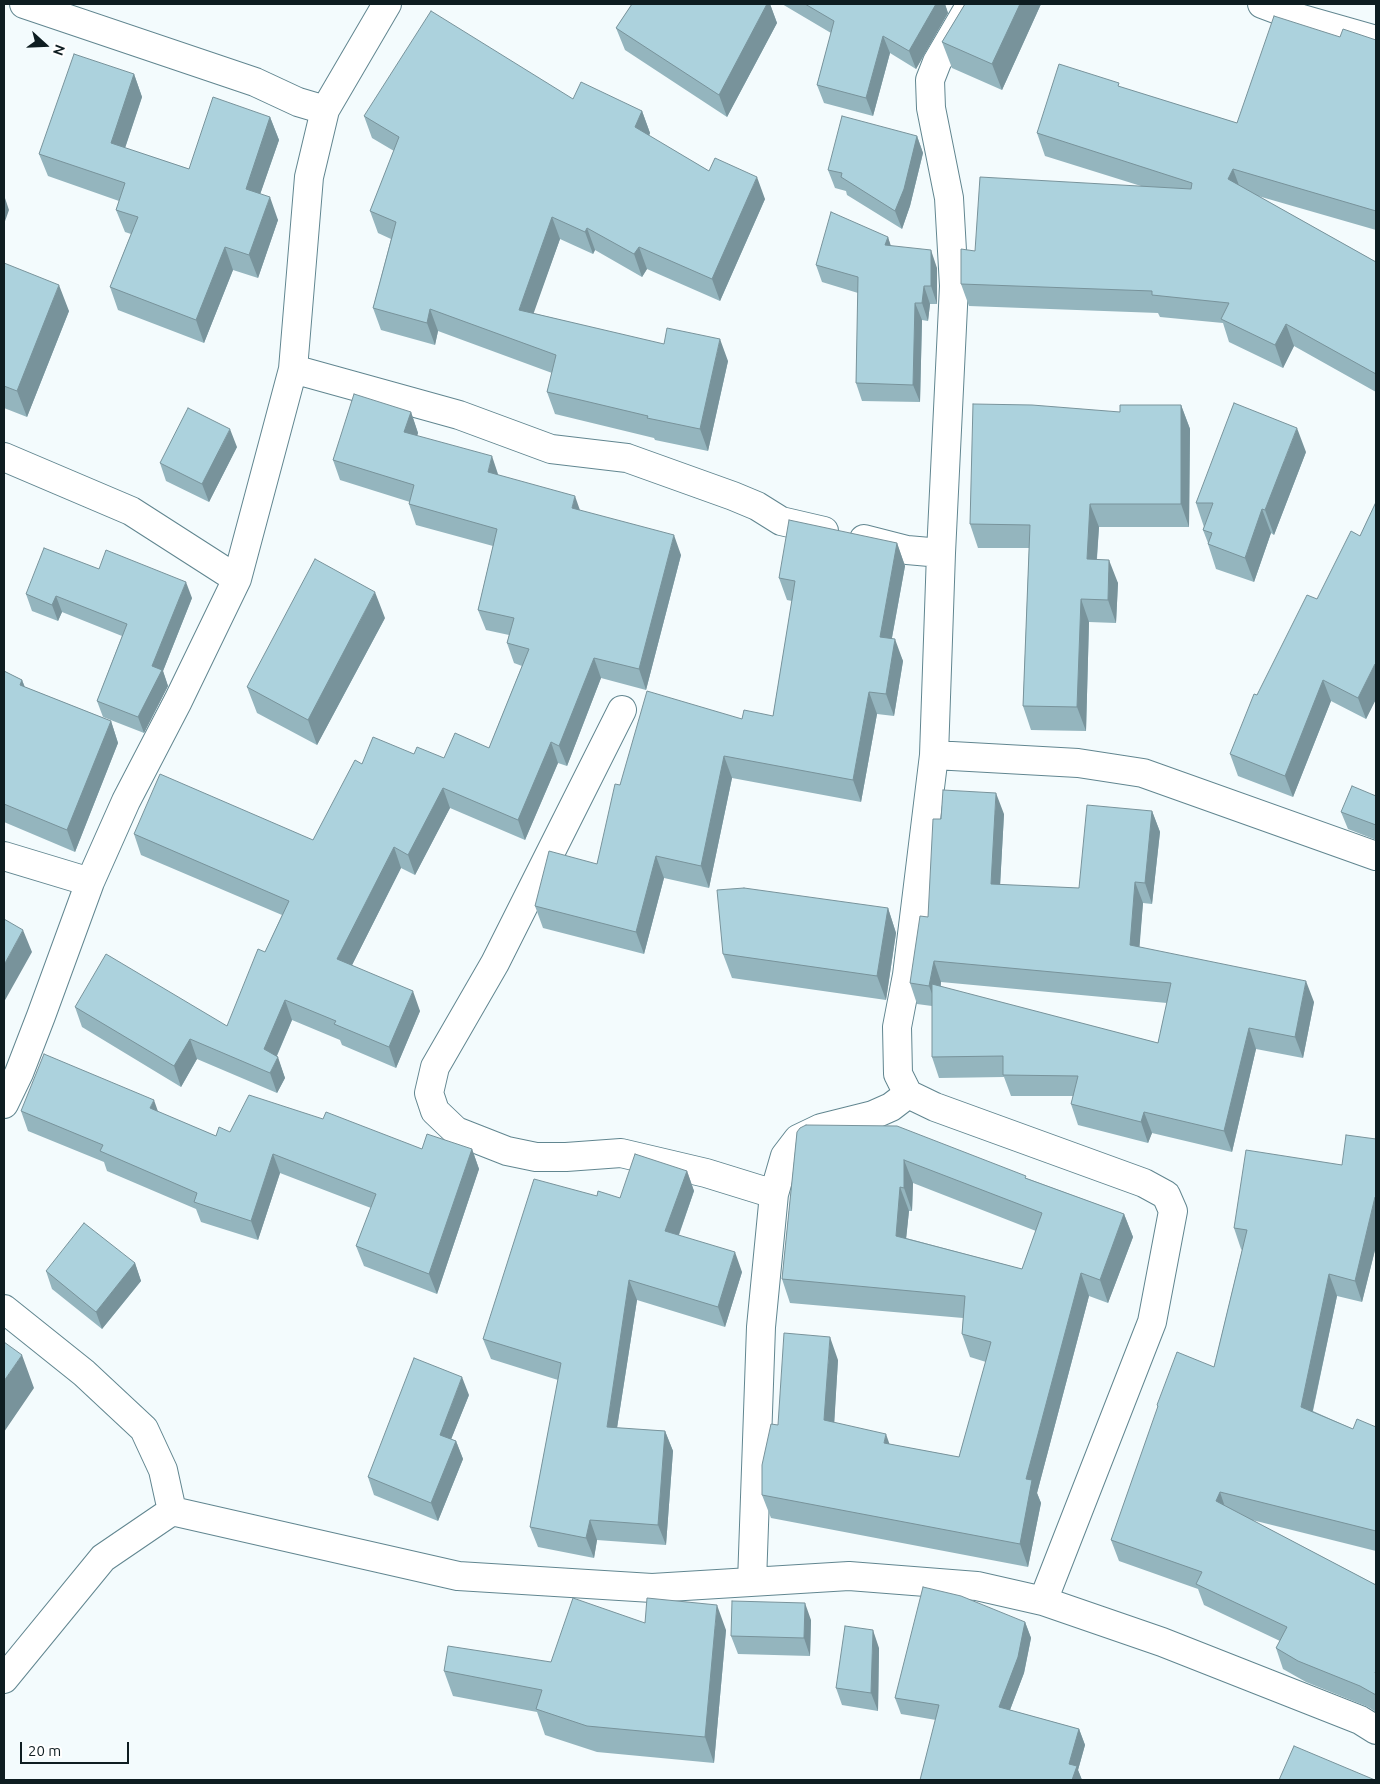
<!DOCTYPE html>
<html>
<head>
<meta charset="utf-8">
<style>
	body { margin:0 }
	#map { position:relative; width:1380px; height:1784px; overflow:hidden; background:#f3fbfd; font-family:Ubuntu,sans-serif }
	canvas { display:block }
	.frame { position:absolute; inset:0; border:5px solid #0e1d21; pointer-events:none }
	.north { position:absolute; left:20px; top:20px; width:50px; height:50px; -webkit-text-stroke:4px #fff; paint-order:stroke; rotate:110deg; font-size:14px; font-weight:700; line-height:20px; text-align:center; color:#0e1d21 }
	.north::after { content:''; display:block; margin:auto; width:18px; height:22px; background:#0e1d21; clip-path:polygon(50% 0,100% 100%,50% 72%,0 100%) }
	.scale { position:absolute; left:20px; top:1742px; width:109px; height:22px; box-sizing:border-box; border:2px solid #0e1d21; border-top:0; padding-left:6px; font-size:15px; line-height:18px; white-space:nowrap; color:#0e1d21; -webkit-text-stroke:4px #fff; paint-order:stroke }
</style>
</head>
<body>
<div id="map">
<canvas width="1380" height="1784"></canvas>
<div class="frame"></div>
<div class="north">N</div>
<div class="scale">20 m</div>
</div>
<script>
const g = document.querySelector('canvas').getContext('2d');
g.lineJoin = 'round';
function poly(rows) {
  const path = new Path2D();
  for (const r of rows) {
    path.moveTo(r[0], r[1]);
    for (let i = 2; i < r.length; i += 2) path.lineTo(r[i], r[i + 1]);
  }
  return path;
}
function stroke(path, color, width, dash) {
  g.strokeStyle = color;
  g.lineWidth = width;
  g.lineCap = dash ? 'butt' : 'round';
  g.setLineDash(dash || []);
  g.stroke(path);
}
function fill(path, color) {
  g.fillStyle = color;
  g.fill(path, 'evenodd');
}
const minor = poly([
	[24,4,255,82,298,102,325,110],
	[971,4,937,62,930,80,931,108,949,198,954,286,941,553,934,755,907,975,897,1027,898,1074,908,1094,935,1107,1144,1183,1166,1195,1173,1211,1152,1322,1043,1601],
	[1262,4,1302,19,1376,40],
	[293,369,459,415,551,449,627,458,733,496,757,506,781,521,824,531],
	[4,457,131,511,237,579],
	[864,539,907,550,941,553],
	[622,710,495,963,435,1067,429,1093,435,1111,456,1131,507,1151,536,1157,566,1157,621,1153,706,1173,774,1194],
	[934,755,1078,763,1143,773,1376,856],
	[4,856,90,882],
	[4,1104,19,1073,41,1016,90,882,126,801,178,701,237,579,293,369,309,177,325,110,387,4],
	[4,1309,84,1373,144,1429,163,1470,172,1511],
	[752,1582,761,1327,774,1194,785,1156,798,1139,821,1128,873,1115,891,1107,908,1094],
	[4,1679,103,1558,172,1511,458,1576,652,1588,849,1576,977,1586,1043,1601,1162,1642,1360,1720,1376,1730]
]);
stroke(minor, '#618690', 30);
stroke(minor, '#fff', 28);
fill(poly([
	[632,4,770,4,777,23,727,117,625,50,616,28],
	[782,4,945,4,948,13,916,69,890,53,873,116,824,103,817,85,831,33],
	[965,4,1041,4,1002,90,952,68,942,42],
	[1340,37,1376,40,1376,230,1258,196,1376,262,1376,392,1294,346,1283,368,1229,342,1223,323,1160,317,1158,313,969,306,961,284,975,251,1141,186,1045,156,1037,133,1120,87,1237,123],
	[134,74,142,97,125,148,189,169,270,117,279,140,260,194,278,220,258,278,233,270,204,343,118,310,110,287,131,234,125,232,116,210,119,201,48,176,39,154],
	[573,99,642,111,650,133,649,136,709,171,765,199,720,301,647,269,642,277,595,250,593,254,560,239,533,313,728,361,708,451,655,440,654,438,555,414,547,392,552,373,438,331,435,345,381,330,373,308,391,239,378,233,370,211,394,151,372,138,364,116],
	[917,136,923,153,910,206,902,229,847,195,846,191,835,188,828,170],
	[888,237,890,245,937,268,937,304,930,304,928,321,922,320,920,402,862,401,856,383,858,293,822,282,816,265],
	[4,263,69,311,27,417,4,408],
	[1181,405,1190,429,1189,527,1099,527,1097,559,1118,583,1116,623,1089,622,1086,731,1031,730,1023,706,1029,548,978,548,970,524,1120,412],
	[411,412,418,433,417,436,498,475,681,555,646,690,601,678,567,766,558,763,525,840,450,808,415,875,401,868,352,965,420,1011,396,1068,342,1045,340,1040,292,1020,277,1056,285,1078,277,1093,197,1059,181,1087,82,1027,75,1007,227,1026,265,952,282,915,141,855,134,834,313,840,362,764,414,754,444,758,489,748,522,666,514,663,507,643,509,635,486,630,478,610,493,546,416,525,409,504,410,502,340,480,333,460],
	[237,447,209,502,166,481,160,463],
	[1306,452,1274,535,1271,533,1254,582,1216,569,1208,544,1208,543,1203,530,1204,527,1196,503],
	[1376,502,1376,699,1366,719,1331,701,1293,797,1238,776,1230,754,1257,695,1317,599,1360,536],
	[897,543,905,566,892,638,903,661,894,716,877,714,861,802,732,778,709,888,664,878,644,954,543,928,535,906,597,864,620,785,742,719,773,716,792,601,787,600,779,578],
	[99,569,192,598,163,671,168,686,144,733,103,717,97,701,122,636,62,612,58,621,32,611,26,594],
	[385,618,317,745,257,713,247,687],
	[4,671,22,680,25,687,111,721,118,743,75,852,4,822],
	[1376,796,1376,840,1348,829,1341,812],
	[1152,811,1160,832,1152,904,1143,903,1139,947,1314,1002,1303,1058,1256,1049,1232,1152,1152,1133,1148,1143,1078,1125,1071,1104,1073,1096,1011,1096,1004,1077,939,1078,932,1057,932,1006,917,1004,910,983,928,917,941,819,1004,814,1000,885,1079,888],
	[941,982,1167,1003,1158,1043,941,987],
	[888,908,896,933,886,1000,732,978,723,954],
	[21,1111,158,1112,216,1136,230,1132,323,1119,422,1149,472,1149,479,1169,437,1294,364,1266,356,1246,371,1208,280,1173,258,1240,201,1222,196,1209,107,1171,104,1162,28,1131],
	[797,1132,1026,1178,1124,1214,1133,1237,1108,1303,1089,1296,1037,1493,1041,1503,1028,1567,771,1518,762,1495,778,1425,838,1360,834,1423,889,1444,959,1457,986,1362,970,1357,962,1334,963,1318,790,1303,782,1279],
	[913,1183,1036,1231,1022,1269,906,1238,909,1211,912,1211],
	[1376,1139,1376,1246,1362,1302,1337,1296,1313,1411,1353,1429,1376,1427,1376,1425,1376,1551,1252,1520,1376,1585,1376,1712,1368,1707,1306,1682,1283,1669,1276,1648,1280,1641,1204,1605,1198,1589,1119,1561,1111,1540,1158,1408,1157,1405,1214,1367,1242,1250,1241,1249,1234,1228,1342,1165],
	[687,1171,694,1191,679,1235,742,1272,725,1327,637,1300,617,1428,665,1431,673,1451,666,1545,597,1540,594,1558,538,1547,530,1527,558,1380,491,1359,483,1339,597,1196,620,1198],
	[135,1263,141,1281,102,1329,52,1289,46,1271],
	[469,1395,451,1439,456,1441,463,1459,438,1521,374,1495,368,1477],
	[811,1620,810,1656,738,1654,731,1636],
	[1025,1622,1031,1638,1024,1673,1010,1710,1079,1729,1085,1745,1078,1770,1082,1780,920,1780,936,1720,901,1714,895,1698],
	[645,1623,726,1630,714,1763,597,1752,545,1735,537,1712,453,1696,444,1671,551,1662],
	[879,1648,878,1711,842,1705,836,1688]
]), '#94b5be');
fill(poly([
	[767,4,770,4,777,23,727,117,719,95],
	[936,4,945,4,948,13,916,69,909,51],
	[1020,4,1041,4,1002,90,992,64],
	[883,36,890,53,873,116,866,98],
	[134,74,142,97,119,166,111,143],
	[642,111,650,133,643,149,635,127],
	[270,117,279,140,254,212,246,189],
	[917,136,923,153,910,206,902,229,895,211],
	[1233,169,1241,191,1228,179],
	[757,177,765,199,720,301,712,279],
	[4,195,9,210,4,224],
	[270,197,278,220,258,278,249,255],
	[552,217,560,239,527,332,519,310],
	[587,228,595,250,593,254,585,232],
	[888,237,894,255,885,245],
	[225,247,233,270,204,343,196,320],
	[639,247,647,269,642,277,634,254],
	[931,250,937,268,937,304,931,286],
	[59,285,69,311,27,417,17,391],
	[924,286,930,304,928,321,922,303],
	[915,303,922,320,920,402,913,385],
	[430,309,438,331,435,345,427,323],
	[1286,324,1294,346,1283,368,1275,345],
	[720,339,728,361,708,451,700,429],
	[1181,405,1190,429,1189,527,1181,504],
	[411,412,418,433,411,453,404,432],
	[1297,428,1306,452,1274,535,1265,510],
	[230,429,237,447,209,502,202,484],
	[492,456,499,477,488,472],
	[575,496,582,516,572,508],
	[1090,504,1099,527,1095,582,1087,559],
	[1262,509,1271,533,1254,582,1245,558],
	[674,535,681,555,646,690,639,669],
	[897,543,905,566,888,659,880,637],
	[1109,560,1118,583,1116,623,1108,600],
	[186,582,192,598,163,671,168,686,144,733,138,717,152,666],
	[375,592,385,618,317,745,308,720],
	[56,596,62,612,58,621,52,605],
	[1081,599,1089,622,1086,731,1077,707],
	[895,639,903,661,894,716,886,694],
	[594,658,601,678,567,766,559,746],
	[1375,664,1376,668,1376,699,1366,719,1358,698],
	[22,680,30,702,20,685],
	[1323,680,1331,701,1293,797,1285,776],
	[869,692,877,714,861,802,853,780],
	[111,721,118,743,75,852,67,830],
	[551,742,558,763,525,840,518,820],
	[724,756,732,778,709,888,701,866],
	[443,788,450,808,415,875,408,855],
	[996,793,1004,814,999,905,991,884],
	[1152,811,1160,832,1152,904,1145,883],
	[394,847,401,868,345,979,337,959],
	[656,856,664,878,644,954,636,932],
	[1135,882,1143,903,1138,966,1130,945],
	[888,908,896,933,886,1000,877,976],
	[23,930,32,952,4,1002,4,965],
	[934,961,941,982,937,1007,929,986],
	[1306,981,1314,1002,1303,1058,1295,1037],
	[413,991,420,1011,396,1068,389,1047],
	[285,1000,292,1020,271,1069,264,1049],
	[1249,1028,1256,1049,1232,1152,1224,1131],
	[190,1039,197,1059,181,1087,174,1066],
	[278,1057,285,1078,277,1093,270,1073],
	[154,1100,161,1120,150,1108],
	[1144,1112,1152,1133,1148,1143,1141,1122],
	[472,1149,479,1169,437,1294,429,1274],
	[273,1154,280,1173,258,1240,251,1221],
	[904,1160,913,1183,912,1211,904,1188],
	[687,1171,694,1191,673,1251,665,1231],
	[900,1187,909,1211,904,1259,896,1236],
	[1375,1197,1376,1199,1376,1246,1362,1302,1355,1281],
	[1124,1214,1133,1237,1108,1303,1100,1280],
	[735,1252,742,1272,725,1327,718,1307],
	[135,1263,141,1281,102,1329,96,1312],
	[1081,1273,1089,1296,1037,1493,1041,1503,1028,1567,1020,1544,1026,1479],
	[1329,1274,1337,1296,1309,1428,1301,1407],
	[629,1280,637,1300,614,1447,607,1427],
	[830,1337,838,1360,833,1444,824,1420],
	[22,1355,34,1388,4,1432,4,1381],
	[462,1377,469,1395,446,1452,440,1435],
	[665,1431,673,1451,666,1545,658,1525],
	[886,1434,894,1457,884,1443],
	[456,1441,463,1459,438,1521,431,1503],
	[1220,1492,1227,1513,1216,1501],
	[590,1520,597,1540,594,1558,586,1538],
	[805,1603,811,1620,810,1656,804,1638],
	[717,1605,726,1630,714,1763,705,1737],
	[1025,1622,1031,1638,1024,1673,1005,1723,999,1707],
	[873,1630,879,1648,878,1711,871,1693],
	[1079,1729,1085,1745,1078,1770,1082,1780,1072,1780,1069,1764]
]), '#78939b');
const building = poly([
	[632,4,767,4,719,95,616,28,632,4],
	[805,4,936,4,909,51,883,36,866,98,817,85,834,21,805,4],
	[965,4,1020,4,992,64,942,42,965,4],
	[431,11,573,99,581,82,642,111,635,127,709,171,715,158,757,177,712,279,639,247,634,254,587,228,585,232,552,217,519,310,664,344,667,328,720,339,700,429,647,418,648,416,547,392,556,355,430,309,427,323,373,308,396,222,370,211,399,137,364,116,431,11],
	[1274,16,1340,37,1343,29,1376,40,1376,211,1233,169,1228,179,1376,262,1376,374,1286,324,1275,345,1221,319,1229,303,1152,295,1152,291,961,284,961,249,975,251,980,177,1191,189,1192,183,1037,133,1059,64,1119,83,1118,86,1237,123,1274,16],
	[74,54,134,74,111,143,189,169,213,97,270,117,246,189,270,197,249,255,225,247,196,320,110,287,138,217,116,210,125,183,39,154,74,54],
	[842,116,917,136,904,189,895,211,841,177,842,173,828,170,842,116],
	[831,212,888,237,885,245,931,250,931,286,924,286,922,303,915,303,913,385,856,383,858,277,816,265,831,212],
	[4,263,59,285,17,391,4,386,4,263],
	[354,394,411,412,404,432,492,456,488,472,575,496,572,508,674,535,639,669,594,658,559,746,551,742,518,820,443,788,408,855,394,847,337,959,413,991,389,1047,334,1024,336,1021,285,1000,264,1049,278,1057,270,1073,190,1039,174,1066,75,1007,106,954,227,1026,258,949,265,952,289,901,134,834,160,774,313,840,355,760,362,764,373,737,414,754,417,747,444,758,455,733,489,748,529,649,507,643,514,618,478,610,497,529,409,504,414,485,333,460,354,394],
	[1234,403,1297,428,1265,510,1262,509,1245,558,1208,544,1212,533,1203,530,1213,503,1196,503,1234,403],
	[973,404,1032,405,1120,412,1120,405,1181,405,1181,504,1090,504,1087,559,1109,560,1108,600,1081,599,1077,707,1023,706,1030,525,970,524,973,404],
	[188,408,230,429,202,484,160,463,188,408],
	[1376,502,1376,665,1375,664,1358,698,1323,680,1285,776,1230,754,1254,694,1257,695,1307,595,1317,599,1351,531,1360,536,1376,502],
	[789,520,897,543,880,637,895,639,886,694,869,692,853,780,724,756,701,866,656,856,636,932,535,906,549,851,597,864,615,784,620,785,647,691,742,719,744,710,773,716,795,581,779,578,789,520],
	[44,548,99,569,106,550,186,582,152,666,162,670,138,717,97,701,127,624,56,596,52,605,26,594,44,548],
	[315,559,375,592,308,720,247,687,315,559],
	[4,671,22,680,20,685,111,721,67,830,4,804,4,671],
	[1352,786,1376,796,1376,825,1341,812,1352,786],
	[943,790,996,793,991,884,1079,888,1087,805,1152,811,1145,883,1135,882,1130,945,1306,981,1295,1037,1249,1028,1224,1131,1144,1112,1141,1122,1071,1104,1078,1076,1003,1075,1003,1056,932,1057,932,984,1158,1043,1171,983,934,961,929,986,910,983,920,916,928,917,933,819,941,819,943,790],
	[744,888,888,908,877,976,723,954,717,890,744,888],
	[4,919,23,930,4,965,4,919],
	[44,1054,154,1100,150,1108,216,1136,219,1127,230,1132,249,1095,323,1119,326,1112,422,1149,427,1134,472,1149,429,1274,356,1246,376,1194,273,1154,251,1221,194,1202,197,1193,100,1151,103,1145,21,1111,44,1054],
	[806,1125,897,1126,1026,1176,1025,1178,1124,1214,1100,1280,1081,1273,1026,1479,1032,1480,1020,1544,762,1495,762,1465,771,1424,778,1425,784,1333,830,1337,824,1420,886,1434,884,1443,959,1457,991,1342,962,1334,965,1296,782,1279,797,1132,800,1128,806,1125],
	[904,1160,1042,1213,1022,1269,896,1236,900,1187,904,1188,904,1160],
	[1346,1135,1376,1139,1376,1197,1375,1197,1355,1281,1329,1274,1301,1407,1353,1429,1357,1419,1376,1427,1376,1425,1376,1531,1220,1492,1216,1501,1376,1585,1376,1670,1375,1673,1376,1673,1376,1695,1360,1686,1298,1661,1276,1648,1287,1627,1196,1584,1202,1572,1111,1540,1158,1406,1157,1405,1177,1352,1214,1367,1247,1230,1234,1228,1246,1150,1342,1165,1346,1135],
	[635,1154,687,1171,665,1231,735,1252,718,1307,629,1280,607,1427,665,1431,658,1525,590,1520,586,1538,530,1527,561,1363,483,1339,534,1179,597,1196,598,1191,620,1198,635,1154],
	[84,1223,135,1263,96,1312,46,1271,84,1223],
	[4,1342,22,1355,4,1381,4,1342],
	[414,1358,462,1377,440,1435,456,1441,431,1503,368,1477,414,1358],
	[923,1587,961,1596,1025,1622,1018,1657,999,1707,1079,1729,1069,1764,1077,1766,1072,1780,920,1780,939,1705,895,1698,923,1587],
	[573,1598,645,1623,647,1598,717,1605,705,1737,587,1726,536,1709,542,1690,444,1671,448,1646,551,1662,573,1598],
	[732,1601,805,1603,804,1638,731,1636,732,1601],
	[845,1626,873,1630,871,1693,836,1688,845,1626],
	[1294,1746,1375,1780,1279,1780,1294,1746]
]);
fill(building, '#acd2dd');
stroke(building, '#78939b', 1);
</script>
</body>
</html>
